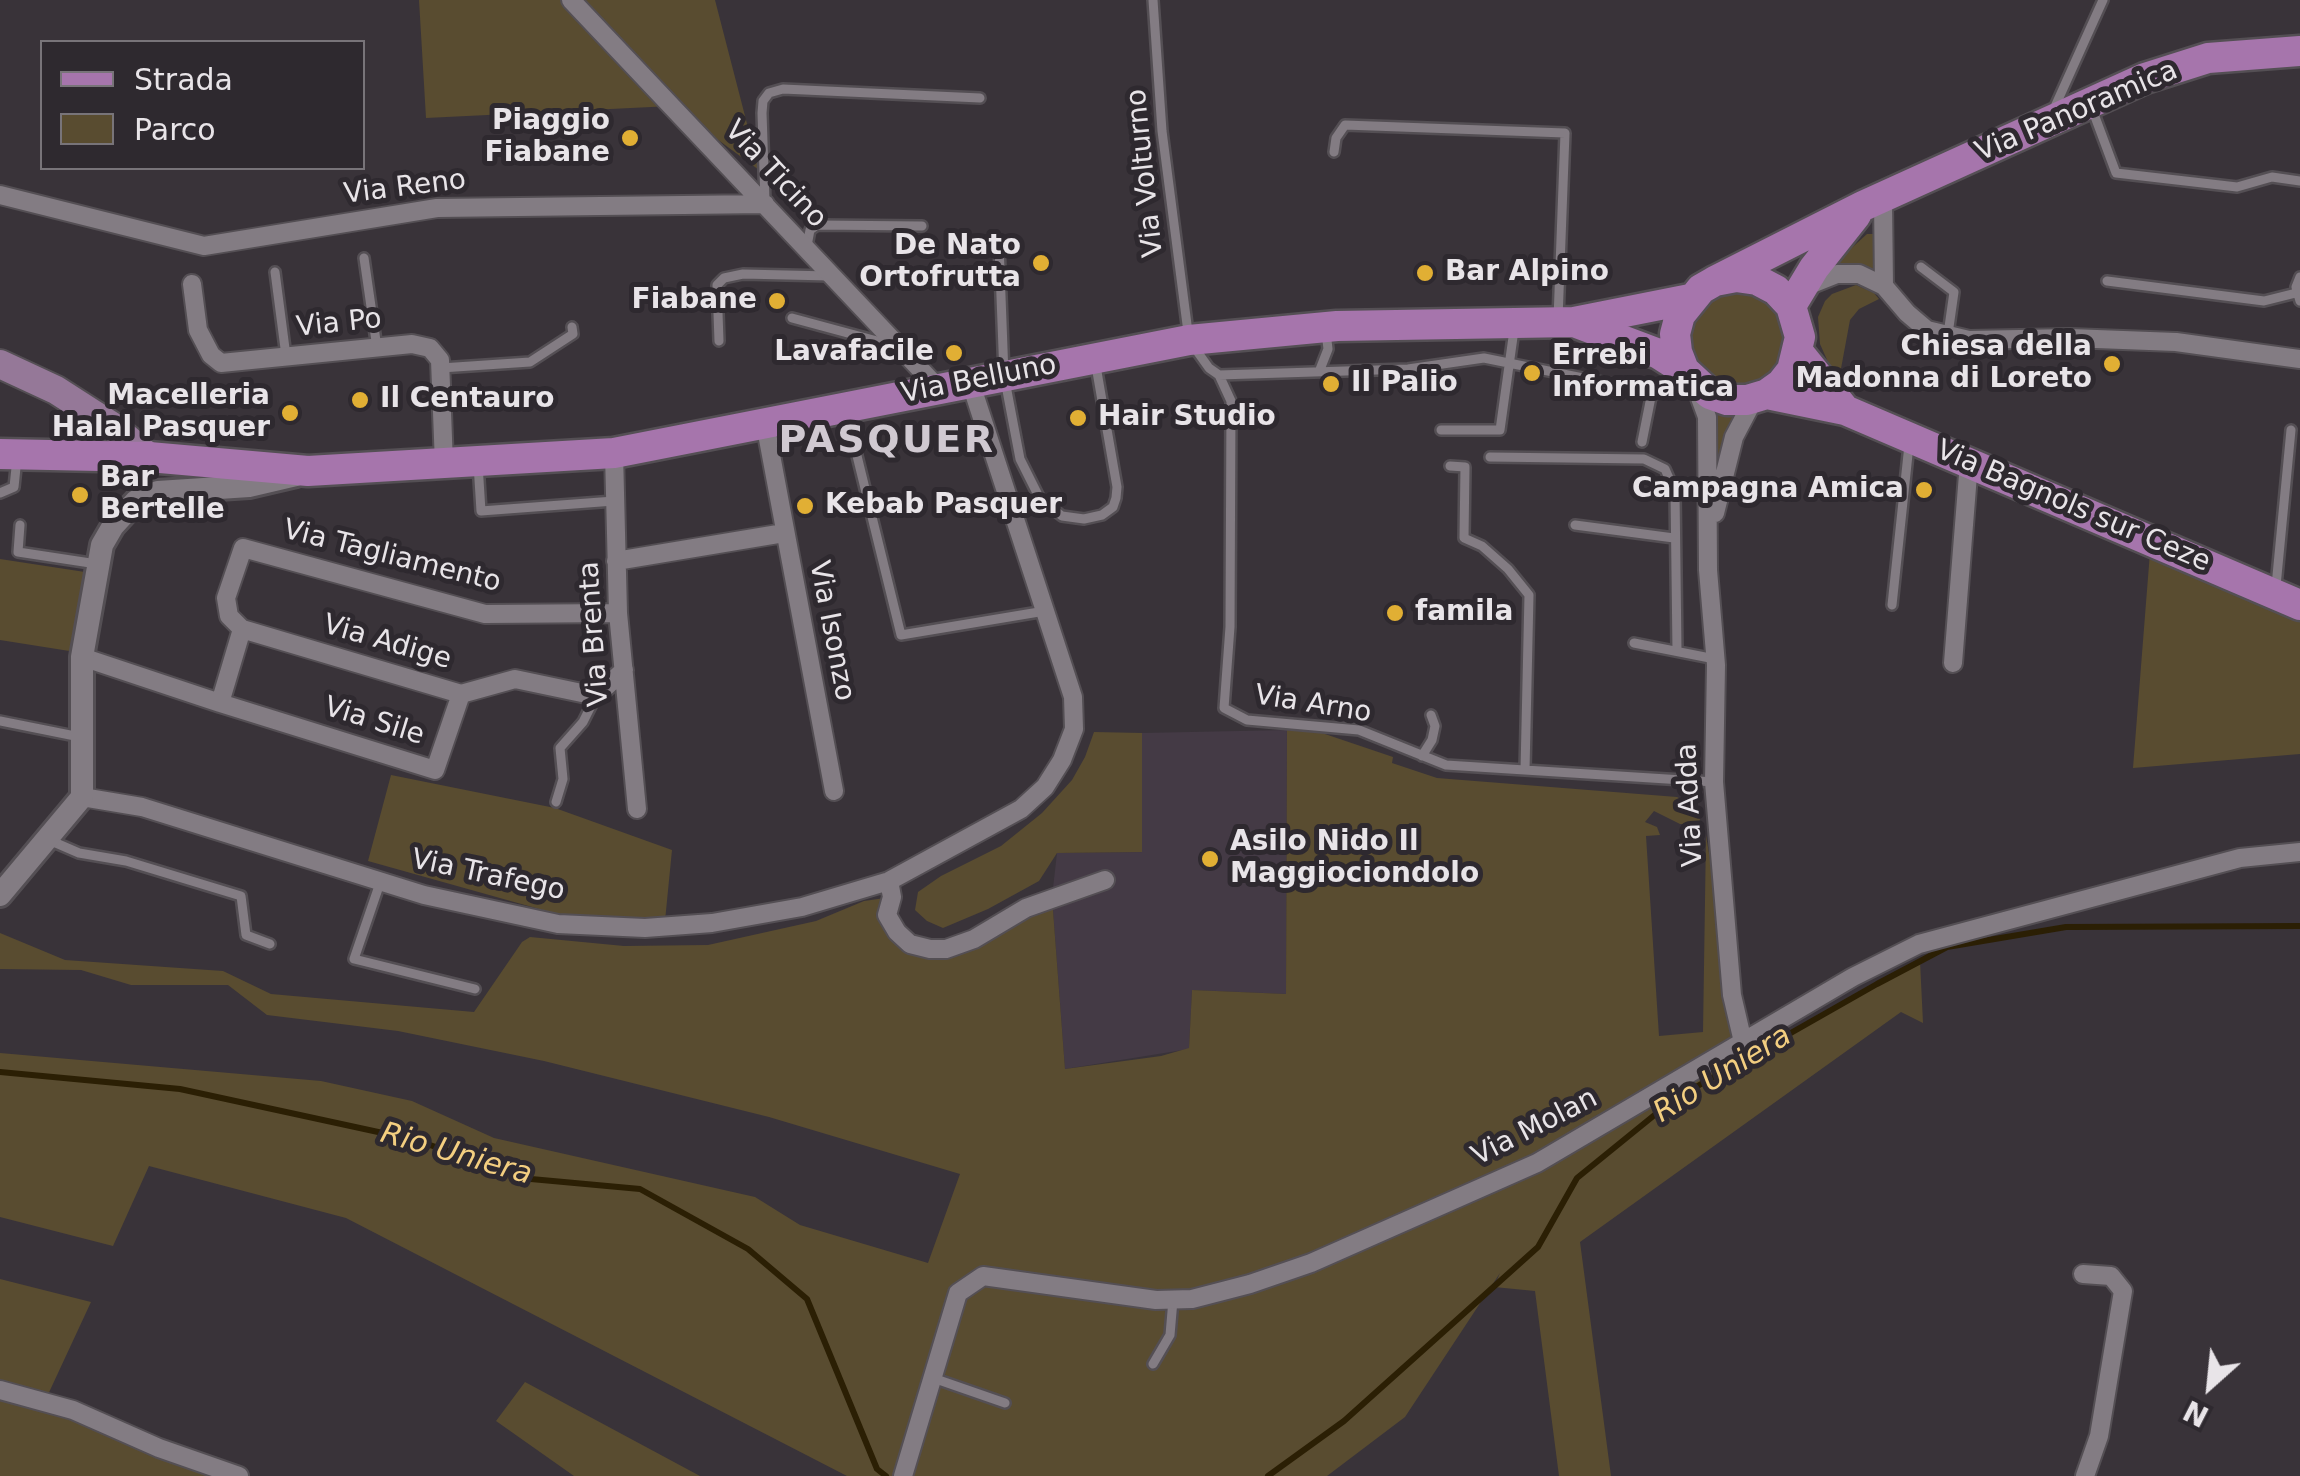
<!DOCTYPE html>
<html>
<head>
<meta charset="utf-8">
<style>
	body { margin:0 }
	#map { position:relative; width:2300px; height:1476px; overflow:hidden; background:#393339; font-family:"DejaVu Sans",sans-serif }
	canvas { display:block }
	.legend { position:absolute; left:40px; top:40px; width:325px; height:130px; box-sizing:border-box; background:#2e292f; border:2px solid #787479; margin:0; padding:12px 18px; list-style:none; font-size:30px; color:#e8e4e8 }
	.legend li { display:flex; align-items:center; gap:20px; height:50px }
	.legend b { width:50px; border:2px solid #787479 }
	.north { position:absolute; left:2160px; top:1336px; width:100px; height:100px; -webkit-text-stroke:8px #2e292f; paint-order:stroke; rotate:207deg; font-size:28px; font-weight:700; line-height:40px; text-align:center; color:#e8e4e8 }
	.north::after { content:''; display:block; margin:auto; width:35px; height:45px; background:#e8e4e8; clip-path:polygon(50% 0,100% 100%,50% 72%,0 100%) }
</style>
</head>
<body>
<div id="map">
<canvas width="2300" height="1476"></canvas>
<ul class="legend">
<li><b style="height:12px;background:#a675ac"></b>Strada</li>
<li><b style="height:28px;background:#594c30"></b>Parco</li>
</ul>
<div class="north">N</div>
</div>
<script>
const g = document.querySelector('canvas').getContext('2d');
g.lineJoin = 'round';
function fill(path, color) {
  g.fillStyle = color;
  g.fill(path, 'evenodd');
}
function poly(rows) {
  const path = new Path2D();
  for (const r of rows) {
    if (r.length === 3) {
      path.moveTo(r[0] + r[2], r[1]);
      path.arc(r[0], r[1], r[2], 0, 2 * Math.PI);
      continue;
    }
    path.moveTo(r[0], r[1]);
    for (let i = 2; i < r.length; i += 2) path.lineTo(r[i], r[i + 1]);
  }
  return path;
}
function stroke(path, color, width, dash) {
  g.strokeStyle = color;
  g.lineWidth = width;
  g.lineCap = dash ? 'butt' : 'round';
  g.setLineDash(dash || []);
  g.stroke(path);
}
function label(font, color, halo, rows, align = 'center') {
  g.font = font + ' "DejaVu Sans",sans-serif';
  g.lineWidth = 10;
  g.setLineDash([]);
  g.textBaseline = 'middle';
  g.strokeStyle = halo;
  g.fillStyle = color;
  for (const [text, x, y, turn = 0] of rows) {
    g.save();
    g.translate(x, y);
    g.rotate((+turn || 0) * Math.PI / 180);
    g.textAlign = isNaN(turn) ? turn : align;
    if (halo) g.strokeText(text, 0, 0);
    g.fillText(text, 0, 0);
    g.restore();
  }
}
fill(poly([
	[1287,730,1286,994,1192,990,1189,1049,1065,1069,1052,897,1057,853,1142,852,1142,733]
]), '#443a45');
fill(poly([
	[419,0,715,0,759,170,672,106,426,118],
	[1867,234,1874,234,1879,247,1880,278,1832,273,1846,253],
	[1856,285,1874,293,1879,299,1859,309,1850,320,1840,374,1836,380,1820,344,1818,317,1825,301,1832,294],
	[1737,339,46],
	[1714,411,1736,417,1720,459,1716,460],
	[2150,552,2300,617,2300,754,2133,768],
	[0,559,85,572,82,653,0,640],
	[1287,730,1322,733,1393,757,1392,763,1437,778,1677,797,1695,806,1700,820,1697,824,1680,824,1654,811,1645,822,1657,827,1660,835,1646,836,1659,1036,1703,1032,1706,835,1732,995,1743,1042,1753,1055,1920,961,1923,1023,1901,1012,1580,1242,1611,1476,1559,1476,1535,1291,1494,1287,1500,1273,1405,1417,1327,1476,847,1476,346,1218,149,1166,113,1246,0,1217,0,1053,321,1081,412,1101,494,1138,755,1197,800,1225,928,1263,960,1174,769,1117,544,1061,398,1031,267,1015,228,985,131,985,81,970,0,969,0,933,65,960,223,971,271,994,474,1012,522,942,530,937,624,946,708,945,816,921,864,901,892,897,887,915,930,949,1052,897,1065,1069,1161,1056,1189,1048,1192,990,1286,994],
	[1094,732,1142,733,1142,852,1057,853,1039,881,988,909,943,928,927,921,915,910,918,892,941,876,1001,846,1042,813,1072,780,1085,757],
	[391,775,555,808,672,850,665,921,564,916,368,861],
	[0,1279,91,1302,45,1401,234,1476,0,1476],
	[525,1382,700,1476,574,1476,496,1421]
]), '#594c30');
stroke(poly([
	[0,1072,180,1089,415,1140,531,1179,640,1189,748,1249,807,1299,877,1469,886,1476],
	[1268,1476,1344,1421,1538,1247,1577,1178,1673,1100,1877,984,1947,947,2066,927,2300,926]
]), '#2b1f04', 6);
const service = poly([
	[1153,0,1162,131,1189,340,1209,368,1219,375,1231,401,1230,627,1224,708,1247,720,1359,730,1446,765,1714,782],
	[2091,106,2116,173,2237,187,2272,177,2300,181],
	[2053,111,2103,0],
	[1334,152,1336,138,1345,125,1565,133,1558,319],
	[765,201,762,113,763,101,769,93,783,89,980,98],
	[999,244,1004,375,1020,459,1040,499,1062,516,1084,519,1102,515,1113,507,1116,498,1117,487,1096,366],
	[807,246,810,230,817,225,922,226],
	[364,258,377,348],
	[1921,267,1954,292,1948,334],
	[275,272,286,356],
	[2300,277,2296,287,2300,301],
	[2107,281,2264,301,2296,293],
	[792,318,892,345],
	[719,341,717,285,724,278,743,274,830,276],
	[441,368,530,362,573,334,572,327],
	[1319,372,1328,349,1326,332],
	[1219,375,1408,369,1484,358,1652,392,1642,442],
	[846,411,901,635,1045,611],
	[1441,430,1500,430,1514,330],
	[1490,457,1644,459,1665,469,1675,492,1677,651],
	[478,464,481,511,614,501],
	[1450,466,1465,467,1464,538,1482,546,1508,569,1529,595,1525,770],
	[0,493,14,487,17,458],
	[20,525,18,552,97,564],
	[1575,525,1674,538],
	[2276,586,2291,430],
	[1892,605,1909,445],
	[1634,643,1715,659],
	[0,721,80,737],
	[1422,756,1432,740,1435,726,1431,715],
	[556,802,563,779,560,748,583,722,596,696],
	[49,840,79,853,126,861,241,896,246,935,270,944],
	[380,883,354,959,475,989],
	[1153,1364,1170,1335,1173,1300],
	[933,1378,1005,1403]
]);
const minor = poly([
	[571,0,938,388],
	[0,195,204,246,437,208,765,204],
	[1883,200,1884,286],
	[192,284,198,330,211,355,221,363,412,344,430,348,440,360,444,464],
	[1807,286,1837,274,1859,274,1884,286,1907,313,1927,330,1969,340,2070,338,2176,342,2300,359],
	[1696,387,1707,417,1708,570,1716,665,1714,782,1732,995,1743,1042],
	[765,423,834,791],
	[614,453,618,613,637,809],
	[1715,513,1734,437,1754,399],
	[616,561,784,533],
	[618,613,485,614,243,548,226,598,229,616,242,629,461,694,515,679,596,696,624,670],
	[82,657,220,703,242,629],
	[1953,663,1969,462],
	[220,703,435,770,461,694],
	[82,797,142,807,424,895,558,924,645,928,712,923,802,907,889,881,1021,809,1045,787,1062,760,1074,729,1073,697,970,381],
	[889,881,892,897,887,915,897,932,910,944,930,949,946,949,974,939,1026,908,1105,880],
	[2083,1274,2111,1276,2123,1291,2099,1436,2085,1476],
	[0,1390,73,1410,159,1448,239,1476],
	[903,1476,958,1293,983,1276,1156,1300,1192,1299,1250,1284,1311,1263,1537,1163,1853,977,1919,944,2240,858,2300,852]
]);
const tertiary = poly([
	[0,895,82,797,82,657,102,545,113,526,136,501,158,492,249,486,296,475]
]);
const secondary = poly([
	[0,364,56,390,112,426,149,457]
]);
const primary = poly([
	[1715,281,1863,206,2145,78,2208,58,2300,51],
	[1791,306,1814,268,1856,215],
	[1574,322,1659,354,1684,370,1710,394,1727,400,1747,400,1767,394,1781,384,1792,370,1800,337,1791,306,1776,290,1757,280,1736,277,1715,281,1701,289,1680,315,1675,334,1677,352,1684,370],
	[1799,353,1845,410],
	[1767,394,1845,410,2300,605],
	[0,454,149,457,308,471,614,453,1189,340,1337,326,1574,322,1690,299]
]);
stroke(service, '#544f54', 14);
stroke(minor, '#544f54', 22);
stroke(tertiary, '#544f54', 28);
stroke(secondary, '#544f54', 32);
stroke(primary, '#544f54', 35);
stroke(service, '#837c83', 9);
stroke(minor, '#837c83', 18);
stroke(tertiary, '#837c83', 22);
stroke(secondary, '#957898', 28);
stroke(primary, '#a675ac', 30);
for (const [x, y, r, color] of [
	[630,138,10,"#e1af34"],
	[1041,263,10,"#e1af34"],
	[1425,273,10,"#e1af34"],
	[777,301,10,"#e1af34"],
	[954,353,10,"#e1af34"],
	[2112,364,10,"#e1af34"],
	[1532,373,10,"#e1af34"],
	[1331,384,10,"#e1af34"],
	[360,400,10,"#e1af34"],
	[290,413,10,"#e1af34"],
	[1078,418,10,"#e1af34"],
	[1924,490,10,"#e1af34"],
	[80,495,10,"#e1af34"],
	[805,506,10,"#e1af34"],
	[1395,613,10,"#e1af34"],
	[1210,859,10,"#e1af34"]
]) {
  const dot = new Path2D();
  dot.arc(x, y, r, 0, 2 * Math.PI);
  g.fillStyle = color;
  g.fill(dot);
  stroke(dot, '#2e292f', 4);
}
label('28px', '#e8e4e8', '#2e292f', [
	["Via Panoramica",2077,112,-23],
	["Via Volturno",1146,173,-96],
	["Via Ticino",775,175,47],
	["Via Reno",405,188,-7],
	["Via Po",339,324,-6],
	["Via Belluno",979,380,-11],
	["Via Bagnols sur Ceze",2073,507,23],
	["Via Tagliamento",392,557,14],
	["Via Isonzo",831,631,79],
	["Via Brenta",595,634,-94],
	["Via Adige",387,643,16],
	["Via Arno",1313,705,9],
	["Via Sile",374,722,17],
	["Via Adda",1691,805,-93],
	["Via Trafego",488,876,12],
	["Via Molan",1535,1128,-27]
]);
label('bold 28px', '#e8e4e8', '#2e292f', [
	["Piaggio",610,122,"right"],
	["Fiabane",610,154,"right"],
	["De Nato",1021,247,"right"],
	["Ortofrutta",1021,279,"right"],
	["Bar Alpino",1445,273],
	["Fiabane",757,301,"right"],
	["Chiesa della",2092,348,"right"],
	["Madonna di Loreto",2092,380,"right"],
	["Lavafacile",934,353,"right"],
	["Errebi",1552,357],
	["Informatica",1552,389],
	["Il Palio",1351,384],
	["Macelleria",270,397,"right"],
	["Halal Pasquer",270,429,"right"],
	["Il Centauro",380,400],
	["Hair Studio",1098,418],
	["Bar",100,479],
	["Bertelle",100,511],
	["Campagna Amica",1904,490,"right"],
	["Kebab Pasquer",825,506],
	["famila",1415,613],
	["Asilo Nido Il",1230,843],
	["Maggiociondolo",1230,875]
], 'left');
label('italic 30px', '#f3ce80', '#2e292f', [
	["Rio Uniera",1723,1075,-32],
	["Rio Uniera",456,1155,16]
]);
g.letterSpacing = '2.5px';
label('bold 38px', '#d0c9d1', '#2e292f', [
	["PASQUER",887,442]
]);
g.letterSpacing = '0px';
</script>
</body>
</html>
